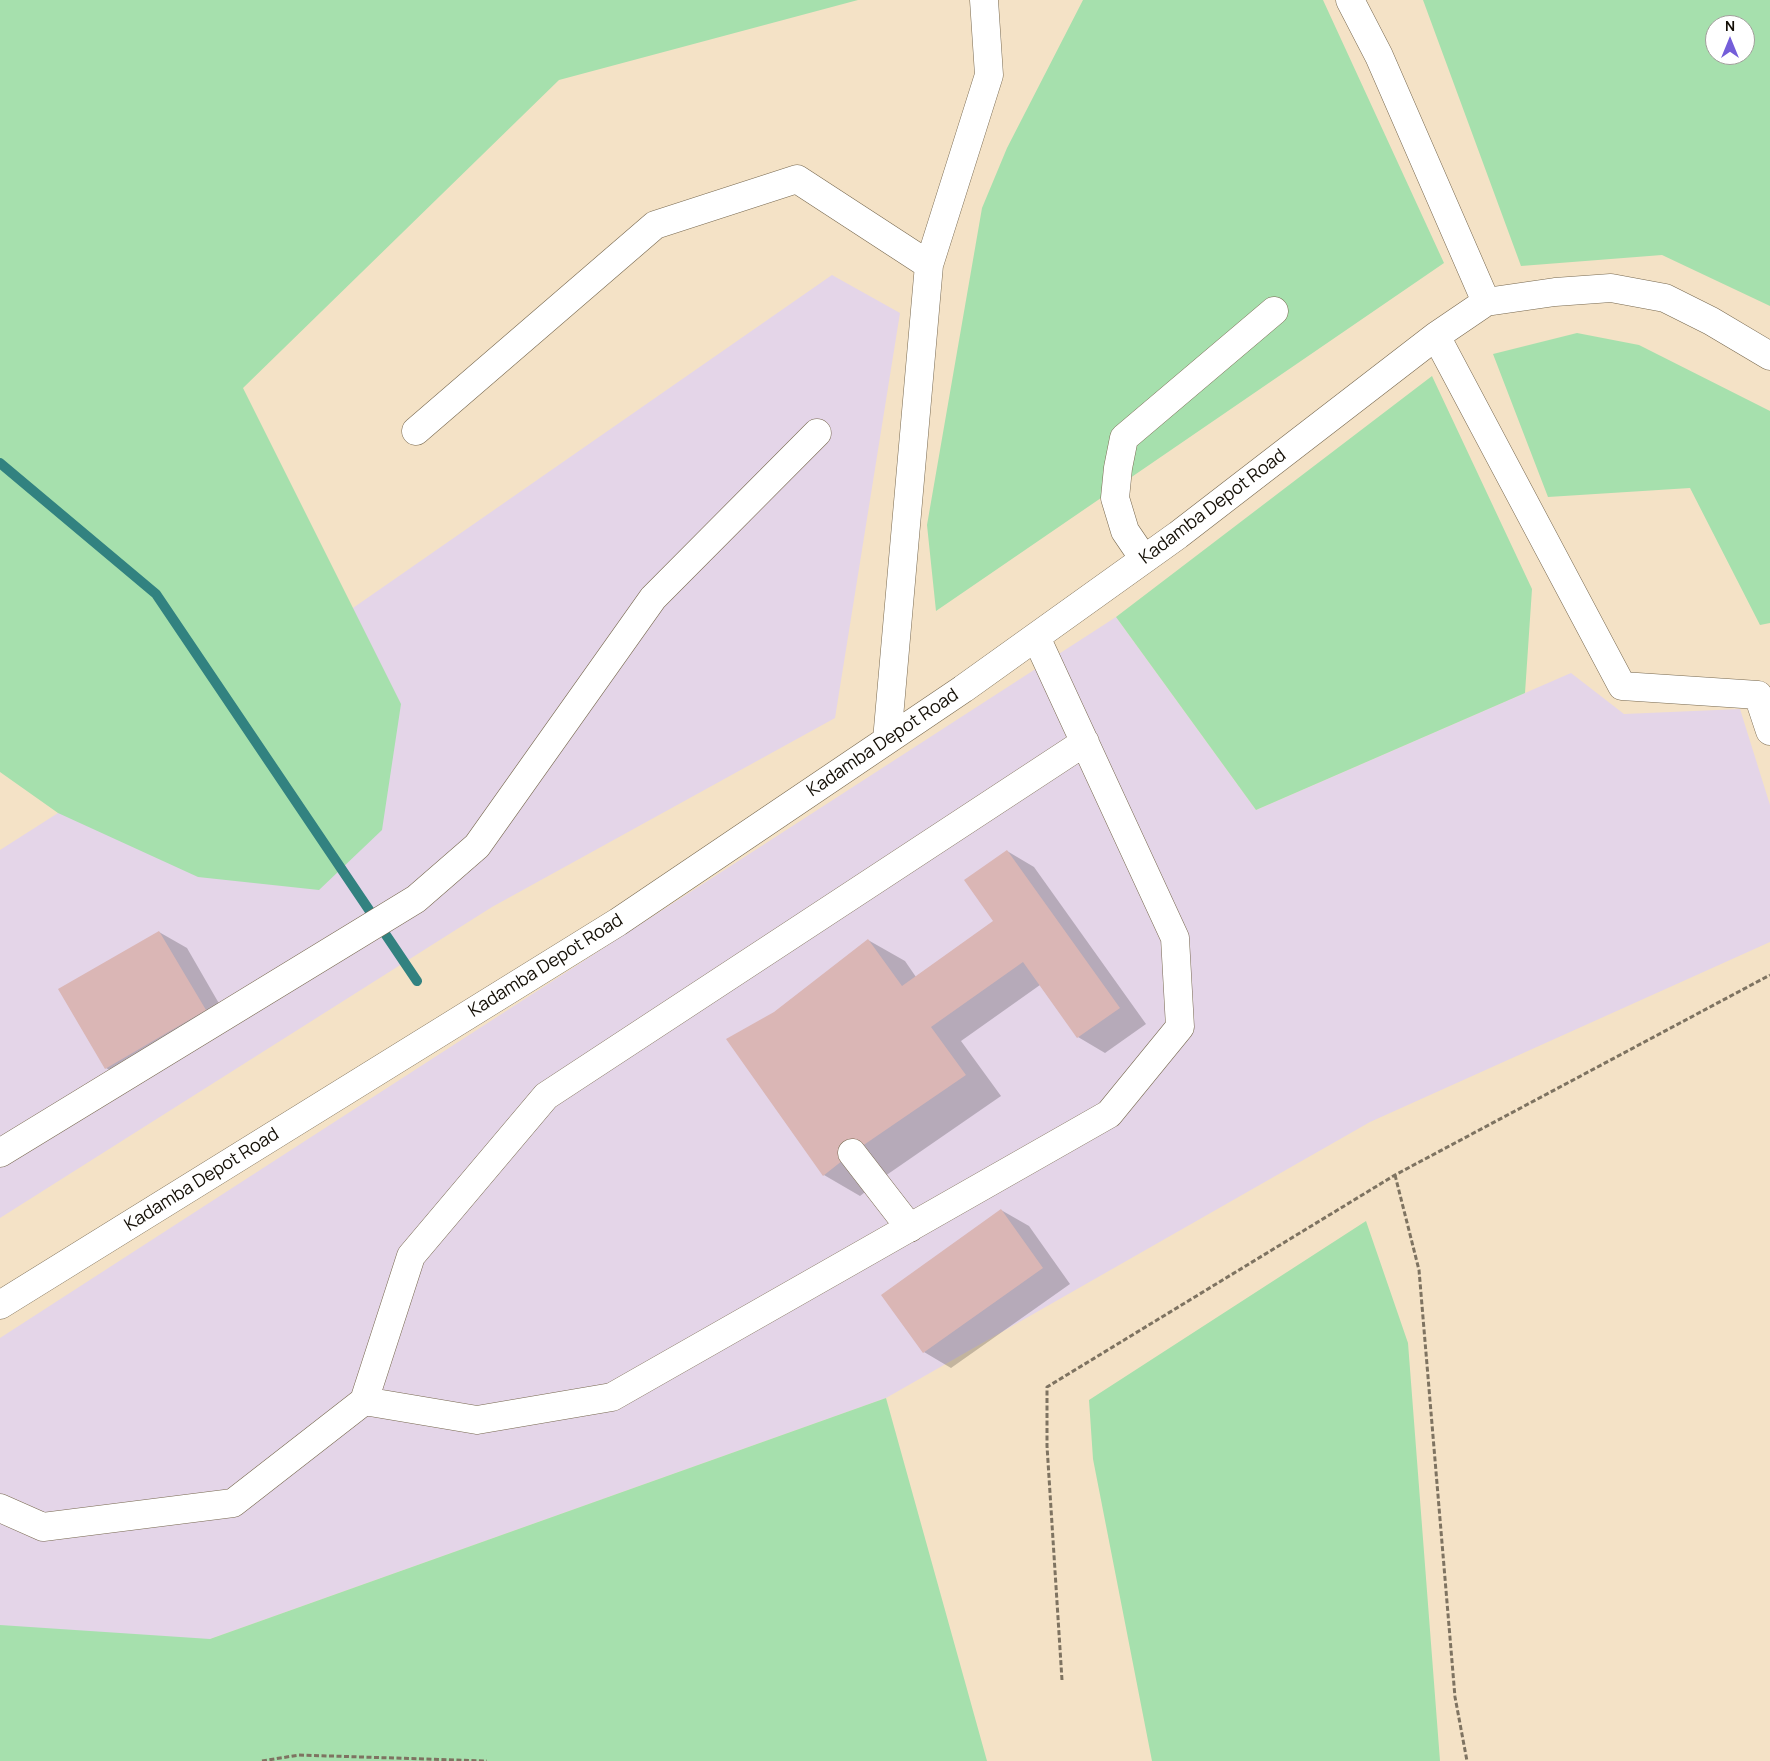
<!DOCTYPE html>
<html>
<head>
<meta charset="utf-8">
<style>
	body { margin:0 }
	#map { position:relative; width:1770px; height:1761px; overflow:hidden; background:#f4e2c6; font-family:Manrope,sans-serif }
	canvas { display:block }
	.north { position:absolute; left:1705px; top:15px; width:50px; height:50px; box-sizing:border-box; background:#fff; border:1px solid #a19f9b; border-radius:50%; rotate:0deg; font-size:14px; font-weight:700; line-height:20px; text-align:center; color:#130e05 }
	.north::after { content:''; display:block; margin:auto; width:18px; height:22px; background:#745ed9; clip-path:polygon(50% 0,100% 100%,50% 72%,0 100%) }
</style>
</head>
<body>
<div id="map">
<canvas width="1770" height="1761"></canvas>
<div class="north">N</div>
</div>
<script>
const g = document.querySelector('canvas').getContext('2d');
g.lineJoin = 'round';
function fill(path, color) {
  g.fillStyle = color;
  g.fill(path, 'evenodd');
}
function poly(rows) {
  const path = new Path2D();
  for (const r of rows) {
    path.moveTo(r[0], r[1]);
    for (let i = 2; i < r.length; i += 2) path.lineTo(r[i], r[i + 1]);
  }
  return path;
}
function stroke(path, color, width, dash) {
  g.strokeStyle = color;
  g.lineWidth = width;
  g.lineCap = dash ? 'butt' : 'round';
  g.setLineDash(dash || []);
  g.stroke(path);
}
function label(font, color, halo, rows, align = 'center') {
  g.font = font + ' Manrope,sans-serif';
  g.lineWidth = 4;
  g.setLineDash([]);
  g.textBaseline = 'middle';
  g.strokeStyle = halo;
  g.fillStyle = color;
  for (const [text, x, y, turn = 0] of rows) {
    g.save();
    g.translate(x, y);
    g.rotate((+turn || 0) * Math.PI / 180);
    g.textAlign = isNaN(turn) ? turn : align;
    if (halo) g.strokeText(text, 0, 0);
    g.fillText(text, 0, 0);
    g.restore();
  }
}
fill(poly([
	[832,275,900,313,835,718,492,907,0,1218,0,850,58,813],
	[1116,617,1256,810,1571,673,1624,714,1740,709,1770,805,1770,942,1370,1122,886,1398,210,1639,0,1650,0,1338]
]), '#e4d5e8');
fill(poly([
	[0,0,858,0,559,80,243,388,401,704,382,830,319,890,198,877,58,813,0,772],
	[1083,0,1323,0,1444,263,936,611,927,525,982,208,1007,148],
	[1423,0,1770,0,1770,306,1662,255,1521,266],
	[1715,25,1745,25,1745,55,1715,55],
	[1577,333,1639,345,1770,411,1770,623,1760,625,1690,488,1548,497,1493,354],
	[1432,376,1532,589,1525,693,1256,810,1116,617],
	[1366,1221,1408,1343,1440,1761,1152,1761,1093,1459,1089,1400],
	[886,1398,987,1761,0,1761,0,1625,210,1639]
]), '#a6e0ad');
fill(poly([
	[1007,851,1034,867,1146,1024,1105,1053,1078,1037,1040,985,961,1041,1001,1096,888,1174,860,1196,824,1175,774,1013,868,940,905,961,916,977,995,921],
	[159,932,187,948,232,1026,133,1084,106,1068],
	[1001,1210,1029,1226,1070,1284,951,1368,924,1352]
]), '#0003');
stroke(poly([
	[0,463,156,594,417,981]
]), '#328280', 10);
fill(poly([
	[1007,850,1120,1008,1077,1038,1023,962,931,1027,966,1075,852,1153,823,1176,726,1039,774,1012,868,939,902,986,993,921,964,880],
	[159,931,206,1010,105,1069,58,989],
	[1001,1209,1043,1268,923,1353,881,1295]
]), '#dab6b5');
const minor = poly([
	[1350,0,1379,56,1486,302],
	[1436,336,1622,686,1758,695,1770,731],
	[416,431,655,225,797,179,929,265],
	[1144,559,1125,531,1115,498,1118,468,1124,438,1274,311],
	[887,740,929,265,989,75,984,0],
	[0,1153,416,899,477,846,653,598,817,433],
	[852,1153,910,1228],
	[0,1305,618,922,963,689,1178,535,1436,336,1486,302,1555,292,1611,288,1665,298,1711,321,1770,356],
	[364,1401,411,1256,546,1096,1085,742],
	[0,1508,43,1527,233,1503,364,1401,477,1420,612,1397,1109,1114,1180,1027,1175,938,1036,637]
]);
stroke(minor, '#77684f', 29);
stroke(poly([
	[1395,1175,1419,1270,1455,1697,1467,1761],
	[1062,1680,1047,1446,1047,1387,1395,1175,1770,975],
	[262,1761,299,1755,487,1761]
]), '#7e7361', 3, [5, 2.5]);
stroke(minor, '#fff', 28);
label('18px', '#130e05', '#fff', [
	["Kadamba Depot Road",1213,507,-37],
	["Kadamba Depot Road",883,743,-34],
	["Kadamba Depot Road",546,966,-32],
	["Kadamba Depot Road",202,1180,-32]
]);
</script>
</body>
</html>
